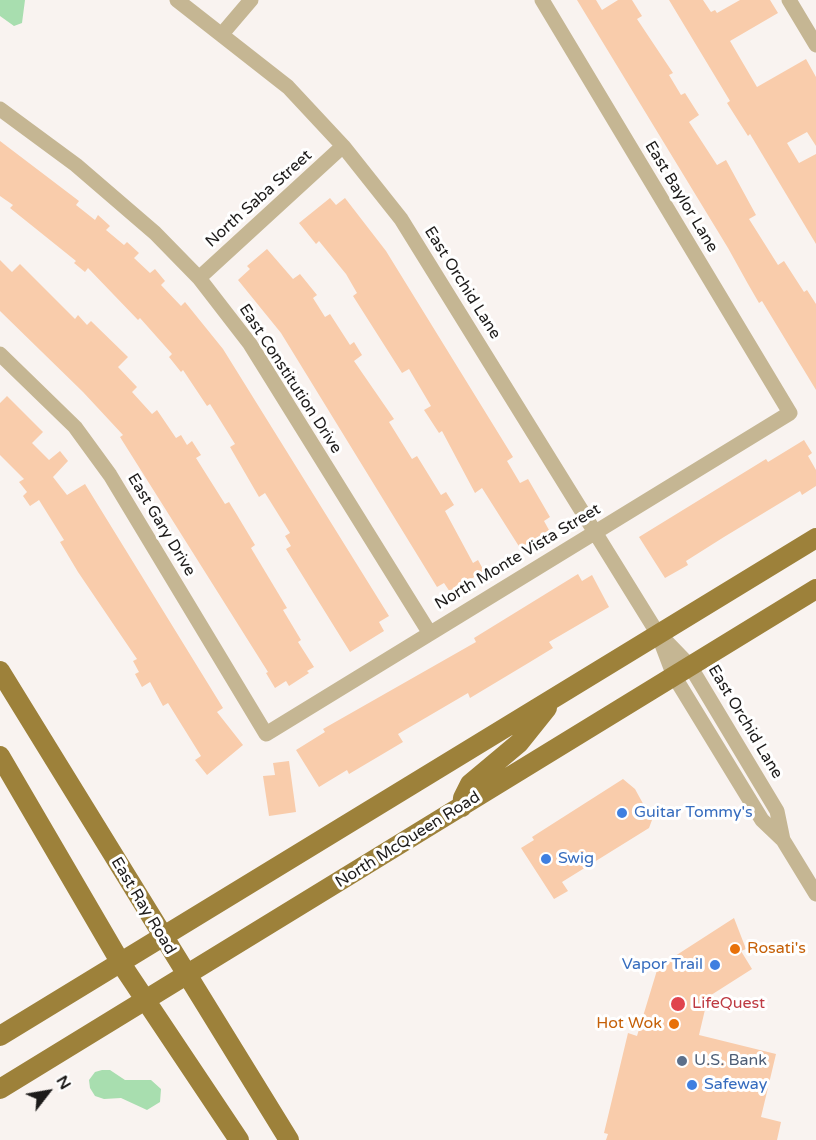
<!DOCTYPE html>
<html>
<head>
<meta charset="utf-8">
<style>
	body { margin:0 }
	#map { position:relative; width:816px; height:1140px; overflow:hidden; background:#f9f3f0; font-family:"Varela Round",sans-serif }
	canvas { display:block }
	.north { position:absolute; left:18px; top:1062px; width:60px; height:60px; -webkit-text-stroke:4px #fff; paint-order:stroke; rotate:59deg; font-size:16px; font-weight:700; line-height:24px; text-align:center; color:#1d1b1a }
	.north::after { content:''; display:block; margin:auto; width:21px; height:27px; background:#1d1b1a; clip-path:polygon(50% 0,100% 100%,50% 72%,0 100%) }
</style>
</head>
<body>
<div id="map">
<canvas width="816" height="1140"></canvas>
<div class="north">N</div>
</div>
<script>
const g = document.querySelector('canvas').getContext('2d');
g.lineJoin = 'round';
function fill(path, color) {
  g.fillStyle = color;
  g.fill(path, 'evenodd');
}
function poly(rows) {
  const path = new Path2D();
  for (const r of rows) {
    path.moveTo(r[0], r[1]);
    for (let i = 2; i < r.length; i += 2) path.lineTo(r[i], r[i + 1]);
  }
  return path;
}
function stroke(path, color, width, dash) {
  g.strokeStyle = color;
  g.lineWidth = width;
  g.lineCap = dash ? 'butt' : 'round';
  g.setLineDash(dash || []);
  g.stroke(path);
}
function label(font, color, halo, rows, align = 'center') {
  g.font = font + ' "Varela Round",sans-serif';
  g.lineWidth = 6;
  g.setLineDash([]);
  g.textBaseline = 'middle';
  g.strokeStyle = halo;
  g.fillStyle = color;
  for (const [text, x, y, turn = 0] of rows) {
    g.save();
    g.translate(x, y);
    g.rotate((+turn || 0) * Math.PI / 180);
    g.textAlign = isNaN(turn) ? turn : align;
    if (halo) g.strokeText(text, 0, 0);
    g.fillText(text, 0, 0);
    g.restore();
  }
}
fill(poly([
	[0,0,25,0,22,23,14,26,0,16],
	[102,1070,110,1070,125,1080,151,1080,161,1089,160,1102,147,1110,121,1098,104,1099,95,1096,90,1088,89,1080,95,1072]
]), '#a8deaf');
fill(poly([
	[577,0,596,0,602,10,618,0,632,0,642,16,637,19,673,73,669,75,681,95,685,93,699,115,689,122,717,165,726,160,756,215,749,219,778,265,784,261,804,292,807,290,816,304,816,390,762,301,759,303,748,284,728,248],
	[669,0,703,0,711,12,715,10,717,13,740,0,770,0,778,13,730,41,757,87,806,59,816,77,816,146,807,132,787,143,799,163,816,154,816,244,750,134,748,136,727,103,730,101],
	[0,141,79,201,76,205,95,220,98,215,110,226,106,230,124,245,127,242,139,253,134,258,150,273,155,269,165,281,161,285,181,306,185,302,223,349,389,616,379,622,384,631,350,652,286,549,291,546,285,536,290,533,265,493,259,497,230,447,235,444,210,404,207,406,183,370,181,372,169,357,172,354,140,318,138,320,88,268,85,272,74,263,76,261,10,208,13,205,0,196],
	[330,198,336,205,345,198,386,251,513,457,507,461,520,483,528,479,550,517,544,521,549,530,520,548,482,488,475,493,442,431,439,433,424,410,431,406,409,369,402,373,353,296,357,293,346,274,319,241,316,244,299,223],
	[267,249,293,279,300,274,317,295,313,298,325,317,330,314,350,345,354,342,362,355,354,361,394,419,389,422,412,459,417,456,441,495,446,492,454,505,445,511,473,563,478,560,484,571,450,592,444,583,437,587,281,333,238,280,250,269,247,266],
	[0,260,12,272,20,264,75,319,78,315,87,325,91,321,128,357,118,367,137,387,132,392,152,414,157,410,176,438,181,435,187,445,192,441,201,455,196,458,225,504,229,502,237,515,255,545,251,548,287,608,283,610,301,640,298,642,314,667,307,671,309,673,289,686,286,681,275,688,266,673,268,672,120,437,123,435,83,392,0,311],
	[7,396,43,432,32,443,49,460,60,451,68,461,53,477,67,495,85,484,223,708,217,712,243,745,207,775,195,760,201,756,168,703,163,706,150,682,142,687,135,674,139,672,133,661,137,659,78,572,60,542,64,540,39,500,30,506,23,496,27,492,19,482,24,479,0,455,0,403],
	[804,440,812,453,808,456,816,470,816,486,802,495,800,491,724,537,686,561,688,565,665,578,639,537,766,459,768,462],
	[578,574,582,581,592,575,609,607,549,642,553,648,530,662,470,698,468,693,398,734,403,742,349,774,347,770,319,787,296,750,325,732,323,729,476,642,474,638],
	[289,761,296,812,269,816,263,776,275,775,273,763],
	[623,779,635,789,652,820,649,828,562,882,568,891,554,899,521,848,534,840,532,837],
	[734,918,746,949,741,951,752,969,708,997,699,1035,776,1054,761,1117,781,1122,777,1140,606,1140,608,1134,604,1133,628,1033,637,1036,658,967]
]), '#f9ccab');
stroke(poly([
	[177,0,288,87,343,146,401,219,658,634,674,676,762,820,783,840,816,894],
	[789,0,816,45],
	[222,34,251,0],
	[0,109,76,165,155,233,199,278,250,344,429,632],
	[199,278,343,146],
	[0,354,75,427,110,475,266,734,790,413,542,0],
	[661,636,690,666,777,811,783,840]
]), '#c5b693', 15);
stroke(poly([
	[0,671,289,1140],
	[0,756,122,965,239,1140],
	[462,807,463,798,470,784,519,743,547,708],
	[0,1036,816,538],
	[0,1089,816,589]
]), '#9d813a', 20);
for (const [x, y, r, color] of [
	[622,813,6,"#3f7fe0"],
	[546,859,6,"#3f7fe0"],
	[735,949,6,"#e8710a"],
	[715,965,6,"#3f7fe0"],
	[678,1004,8,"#e0444e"],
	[674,1024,6,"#e8710a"],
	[682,1061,6,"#5c6f8a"],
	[692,1085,6,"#3f7fe0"]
]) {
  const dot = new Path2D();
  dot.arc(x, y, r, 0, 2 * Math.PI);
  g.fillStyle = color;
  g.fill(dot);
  stroke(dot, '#fff', 2);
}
label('16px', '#1d1b1a', '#fff', [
	["East Baylor Lane",681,197,59],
	["North Saba Street",259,199,-42],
	["East Orchid Lane",462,283,58],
	["East Constitution Drive",290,379,57],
	["East Gary Drive",161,525,59],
	["North Monte Vista Street",518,557,-31],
	["East Orchid Lane",745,722,59],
	["North McQueen Road",408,840,-32],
	["East Ray Road",143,906,59]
]);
label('16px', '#366cbe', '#fff', [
	["Guitar Tommy's",634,813],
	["Swig",558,859],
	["Vapor Trail",703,965,"right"],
	["Safeway",704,1085]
], 'left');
label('16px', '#c56008', '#fff', [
	["Rosati's",747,949],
	["Hot Wok",662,1024,"right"]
], 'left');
label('16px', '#be3a42', '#fff', [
	["LifeQuest",692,1004]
], 'left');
label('16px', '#4e5e75', '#fff', [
	["U.S. Bank",694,1061]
], 'left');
</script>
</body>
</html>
